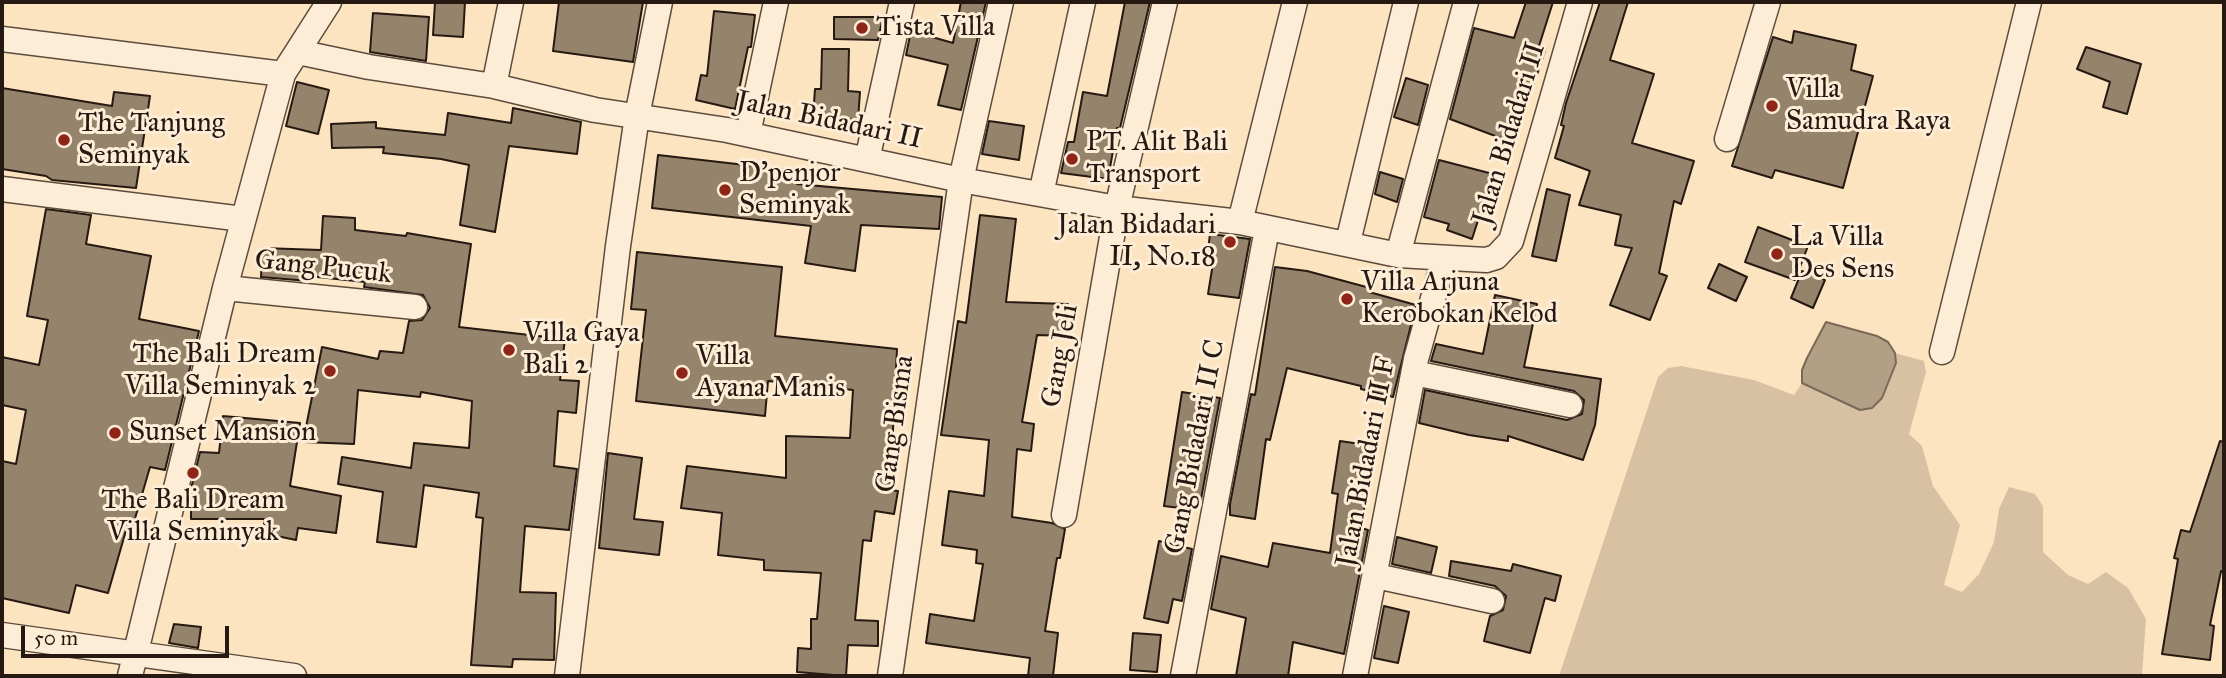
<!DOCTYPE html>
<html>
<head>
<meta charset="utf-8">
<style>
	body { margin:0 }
	#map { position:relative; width:2226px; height:678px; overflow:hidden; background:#fce4c0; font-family:"IM FELL Great Primer",serif }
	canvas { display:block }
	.frame { position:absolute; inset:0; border:4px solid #261912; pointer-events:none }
	.scale { position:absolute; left:21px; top:626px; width:208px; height:32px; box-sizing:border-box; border:4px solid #261912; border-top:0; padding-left:9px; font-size:21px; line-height:24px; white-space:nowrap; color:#261912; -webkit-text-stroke:5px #fdedd6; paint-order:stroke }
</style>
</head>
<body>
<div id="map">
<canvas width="2226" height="678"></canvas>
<div class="frame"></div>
<div class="scale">50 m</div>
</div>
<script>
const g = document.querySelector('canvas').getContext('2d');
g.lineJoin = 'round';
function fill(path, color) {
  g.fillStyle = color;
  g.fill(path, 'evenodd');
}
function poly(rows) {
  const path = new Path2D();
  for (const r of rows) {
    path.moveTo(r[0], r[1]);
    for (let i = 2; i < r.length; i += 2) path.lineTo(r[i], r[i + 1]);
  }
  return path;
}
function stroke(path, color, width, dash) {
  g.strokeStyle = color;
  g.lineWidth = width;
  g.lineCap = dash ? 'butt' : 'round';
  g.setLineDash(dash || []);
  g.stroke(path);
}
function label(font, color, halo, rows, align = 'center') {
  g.font = font + ' "IM FELL Great Primer",serif';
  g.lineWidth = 6;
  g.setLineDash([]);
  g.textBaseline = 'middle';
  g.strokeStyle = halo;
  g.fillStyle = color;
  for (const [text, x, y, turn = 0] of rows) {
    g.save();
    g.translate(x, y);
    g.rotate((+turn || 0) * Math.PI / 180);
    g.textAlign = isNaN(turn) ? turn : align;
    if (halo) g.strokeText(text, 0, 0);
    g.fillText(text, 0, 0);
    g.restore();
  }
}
fill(poly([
	[1895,353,1924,361,1926,372,1909,434,1922,446,1933,486,1960,525,1944,585,1962,592,1979,574,1994,542,1999,509,2009,487,2035,494,2043,506,2043,552,2068,575,2088,584,2106,572,2128,588,2146,619,2142,676,1559,676,1658,377,1668,368,1681,366,1754,380,1794,395,1802,383,1860,410,1882,398,1896,363]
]), '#d8c1a2');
const water = poly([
	[1826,322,1877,336,1888,342,1895,353,1896,363,1882,398,1872,408,1860,410,1802,383,1802,370,1807,358,1826,322]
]);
fill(water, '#b39f85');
stroke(water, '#7b6957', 2);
const building = poly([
	[435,2,465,2,463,37,433,35,435,2],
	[559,2,643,2,633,62,553,51,559,2],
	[961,2,986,2,961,110,938,105,948,65,906,55,911,31,953,43,961,2],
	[1125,2,1150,2,1120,128,1117,128,1108,179,1061,173,1068,142,1074,142,1083,92,1107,96,1125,2],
	[1526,2,1553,2,1539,46,1546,48,1514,143,1450,119,1474,28,1514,38,1526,2],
	[1600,2,1628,2,1610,60,1654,74,1632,143,1694,161,1681,204,1674,201,1659,273,1667,276,1650,320,1610,305,1632,248,1615,245,1621,215,1579,205,1590,171,1555,158,1564,126,1561,125,1566,103,1600,2],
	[714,11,755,15,751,47,748,47,735,109,696,100,701,75,707,76,714,11],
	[373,13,429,17,426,61,370,52,373,13],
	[834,17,883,17,878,40,834,39,834,17],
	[1794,31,1856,45,1851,70,1873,76,1843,188,1775,170,1772,178,1732,166,1773,37,1792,43,1794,31],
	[2086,47,2141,64,2127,114,2103,107,2110,82,2077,69,2086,47],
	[822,49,849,49,848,91,860,92,858,120,813,117,815,89,821,89,822,49],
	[1406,78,1428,85,1418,125,1394,117,1406,78],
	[297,82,329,90,318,134,286,126,297,82],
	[2,88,112,106,114,92,150,96,136,188,52,180,46,176,2,169,2,88],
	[513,108,581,122,577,154,509,146,495,232,460,225,469,165,441,159,383,153,384,147,332,148,331,124,376,122,376,128,445,135,448,113,511,123,513,108],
	[989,121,1024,126,1019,160,982,154,989,121],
	[658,155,798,171,797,184,942,197,939,229,861,225,855,271,805,263,811,226,652,208,658,155],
	[1439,160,1493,174,1472,239,1447,230,1449,224,1424,217,1439,160],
	[1380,172,1403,179,1397,202,1375,194,1380,172],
	[1547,189,1570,195,1556,261,1532,256,1547,189],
	[46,209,91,215,86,244,151,256,139,319,199,331,165,470,150,467,132,529,127,527,108,593,76,585,69,613,2,598,2,461,16,464,26,410,2,405,2,357,39,365,48,320,27,316,46,209],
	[980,215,1016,219,1006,302,1068,304,1067,336,1037,335,1022,422,1034,424,1031,451,1017,449,1012,517,1052,523,1065,529,1060,558,1057,558,1045,631,1058,633,1053,676,1028,676,1030,658,926,643,930,614,974,621,983,564,976,563,977,550,942,545,949,491,984,496,989,440,941,435,958,321,966,323,980,215],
	[323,216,355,218,355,230,406,236,407,233,471,244,459,327,565,339,560,380,579,381,576,413,558,411,554,466,577,469,569,530,525,526,520,592,556,593,554,660,513,659,512,667,471,665,483,518,476,517,479,493,424,485,416,547,377,542,383,492,338,484,342,457,411,468,414,443,469,448,472,401,421,392,420,397,358,390,354,444,303,442,322,347,378,359,380,351,403,353,409,321,422,320,430,308,423,295,364,287,365,282,308,276,308,281,261,277,262,248,321,250,323,216],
	[1758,227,1808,246,1795,280,1745,262,1758,227],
	[1210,234,1250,239,1239,298,1208,294,1215,251,1208,250,1210,234],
	[637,252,782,267,775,336,897,349,890,490,898,491,894,514,875,511,871,541,863,540,855,620,878,621,878,646,848,645,846,676,797,672,798,648,811,649,811,619,817,619,821,573,764,570,764,560,718,555,722,513,681,508,687,466,786,478,786,436,850,438,853,390,768,381,765,416,636,401,646,310,631,309,637,252],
	[1719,264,1747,277,1736,301,1708,288,1719,264],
	[1275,267,1307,271,1370,288,1369,292,1416,305,1393,397,1361,389,1361,386,1287,368,1270,440,1266,439,1255,519,1230,515,1230,504,1251,394,1255,395,1275,267],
	[1802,271,1825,280,1813,308,1791,298,1802,271],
	[1495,295,1537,304,1524,367,1601,379,1595,425,1583,460,1508,436,1508,441,1469,435,1419,423,1425,390,1567,420,1582,414,1584,400,1574,391,1431,361,1436,344,1483,354,1495,295],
	[1182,392,1220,398,1201,499,1190,497,1188,509,1164,506,1182,392],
	[223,416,300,423,290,486,341,496,336,533,298,528,296,540,262,533,265,519,191,519,191,489,200,452,219,453,223,416],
	[1340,441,1374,446,1361,528,1368,530,1344,654,1293,642,1288,676,1236,676,1246,618,1211,609,1221,556,1268,567,1273,543,1330,553,1338,494,1332,493,1340,441],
	[2220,441,2224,442,2224,572,2221,571,2210,625,2214,626,2210,660,2162,654,2178,559,2174,558,2181,530,2190,532,2220,441],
	[608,453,642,458,634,519,663,522,659,555,599,548,608,453],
	[1397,537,1437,547,1431,573,1392,564,1397,537],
	[1159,541,1192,549,1182,601,1173,599,1168,623,1144,618,1159,541],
	[1451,561,1511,571,1513,564,1561,576,1555,601,1545,598,1530,653,1484,641,1490,616,1503,610,1506,596,1495,586,1449,576,1451,561],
	[1384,606,1409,612,1398,663,1374,658,1384,606],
	[174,624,201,627,198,648,169,643,174,624],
	[1133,633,1161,635,1157,672,1130,670,1133,633]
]);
fill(building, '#95836c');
stroke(building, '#261912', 2);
const street = poly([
	[2,39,283,74],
	[298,52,369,67,494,86,595,110,727,130,961,180,1117,208,1240,222,1398,255,1486,260,1496,257,1511,241,1580,2],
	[494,86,511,2],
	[748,134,776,2],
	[1727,139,1768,2],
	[867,160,902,2],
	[2,189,243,219],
	[1041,194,1083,2],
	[1240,222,1295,2],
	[1348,242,1406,2],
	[1398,255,1466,2],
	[225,288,415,307],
	[1942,352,2029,2],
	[1414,373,1570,405],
	[1064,515,1117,208,1165,2],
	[1376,576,1492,601],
	[2,635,294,676],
	[130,676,225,288,283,74,329,2],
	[567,676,618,246,637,116,660,2],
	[890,676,961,180,1001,2],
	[1183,676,1267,229],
	[1355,676,1416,359,1444,259]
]);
stroke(street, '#5c4c3e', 27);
stroke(street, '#fdedd6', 24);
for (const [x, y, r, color] of [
	[862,28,7,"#8f2418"],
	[1772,106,7,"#8f2418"],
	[64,140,7,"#8f2418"],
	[1072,159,7,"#8f2418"],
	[725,190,7,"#8f2418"],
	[1230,242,7,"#8f2418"],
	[1777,254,7,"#8f2418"],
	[1347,299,7,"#8f2418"],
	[509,350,7,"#8f2418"],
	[330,371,7,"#8f2418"],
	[682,373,7,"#8f2418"],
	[115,433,7,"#8f2418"],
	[193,473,7,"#8f2418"]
]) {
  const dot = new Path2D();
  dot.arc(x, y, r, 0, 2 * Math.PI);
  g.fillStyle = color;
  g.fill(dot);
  stroke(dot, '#fdedd6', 2.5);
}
label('28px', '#261912', '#fdedd6', [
	["Tista Villa",876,28],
	["Villa",1786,90],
	["Samudra Raya",1786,122],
	["The Tanjung",78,124],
	["Seminyak",78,156],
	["PT. Alit Bali",1086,143],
	["Transport",1086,175],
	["D'penjor",739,174],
	["Seminyak",739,206],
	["Jalan Bidadari",1216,226,"right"],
	["II, No.18",1216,258,"right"],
	["La Villa",1791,238],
	["Des Sens",1791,270],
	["Villa Arjuna",1361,283],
	["Kerobokan Kelod",1361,315],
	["Villa Gaya",523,334],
	["Bali 2",523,366],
	["The Bali Dream",316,355,"right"],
	["Villa Seminyak 2",316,387,"right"],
	["Villa",696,357],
	["Ayana Manis",696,389],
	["Sunset Mansion",129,433],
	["The Bali Dream",193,501,"center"],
	["Villa Seminyak",193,533,"center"]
], 'left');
label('28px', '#261912', '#fdedd6', [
	["Jalan Bidadari II",829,121,12],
	["Jalan Bidadari II",1510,134,-73],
	["Gang Pucuk",323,268,6],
	["Gang Jeli",1061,356,-80],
	["Gang Bisma",896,424,-82],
	["Gang Bidadari II C",1196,447,-79],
	["Jalan Bidadari II F",1367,462,-79]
]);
</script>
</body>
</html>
